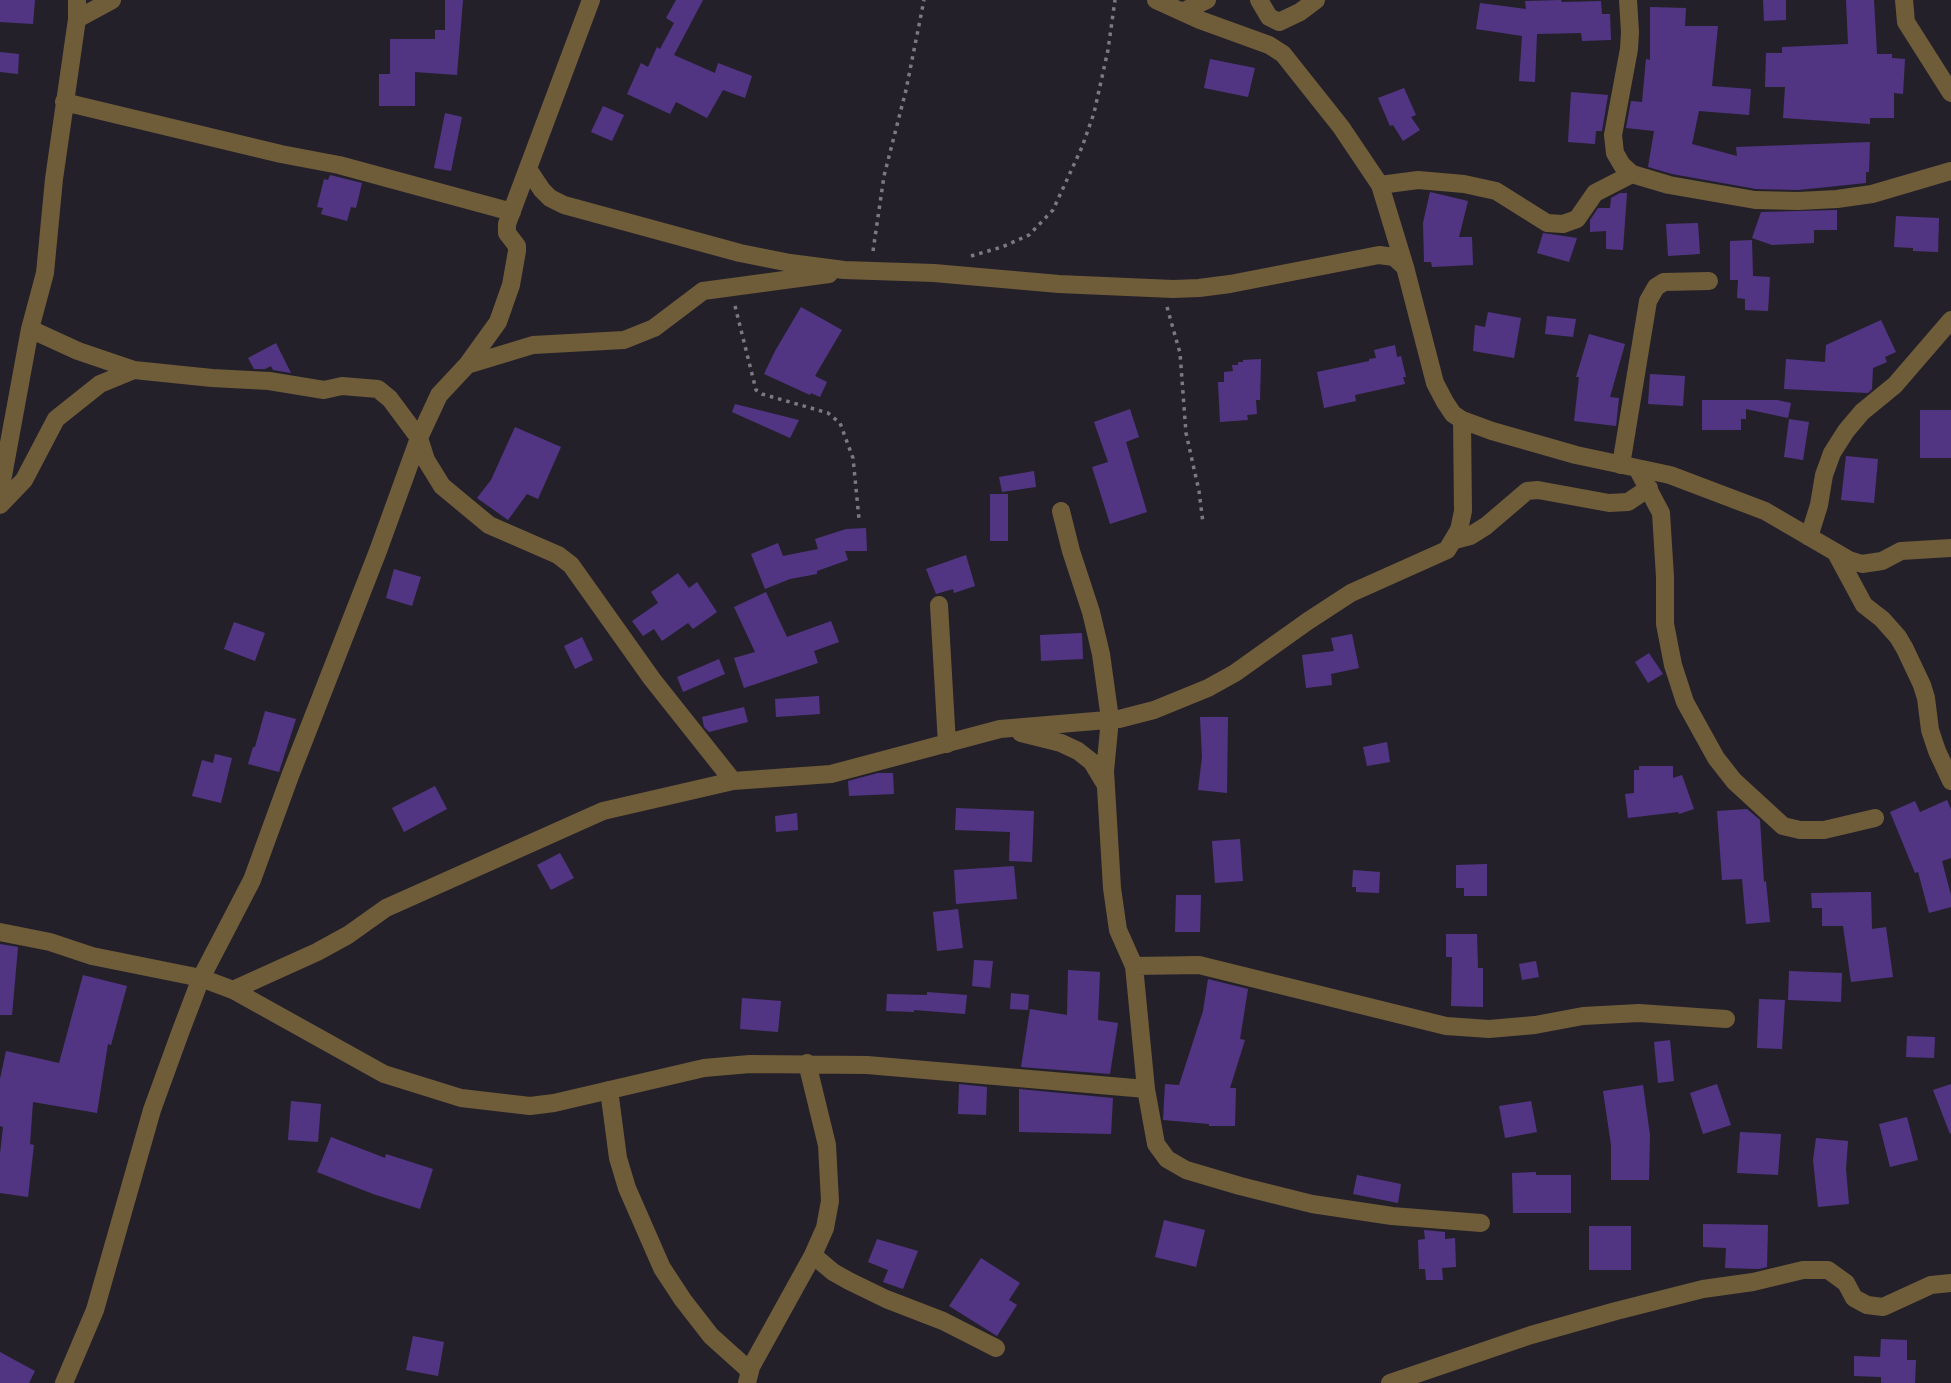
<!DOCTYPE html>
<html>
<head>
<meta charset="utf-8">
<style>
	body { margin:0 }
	canvas { display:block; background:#24202a }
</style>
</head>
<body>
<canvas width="1951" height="1383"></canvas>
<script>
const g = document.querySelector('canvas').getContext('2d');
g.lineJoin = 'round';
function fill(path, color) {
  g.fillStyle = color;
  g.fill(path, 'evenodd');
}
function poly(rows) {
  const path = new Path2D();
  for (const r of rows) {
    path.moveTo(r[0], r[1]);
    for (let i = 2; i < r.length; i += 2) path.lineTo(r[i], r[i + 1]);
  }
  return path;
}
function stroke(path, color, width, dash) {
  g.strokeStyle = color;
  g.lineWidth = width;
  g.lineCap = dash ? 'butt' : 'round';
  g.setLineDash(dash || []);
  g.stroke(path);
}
fill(poly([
	[0,0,35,0,33,24,0,22],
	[445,0,463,0,457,75,415,72,415,106,379,106,379,74,390,74,390,39,435,39,435,30,445,30],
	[676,0,703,0,674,55,715,73,718,63,752,76,745,98,723,90,707,118,676,102,670,114,627,94,641,63,648,67,657,47,660,49,674,23,666,18],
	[1561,0,1562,2,1601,1,1602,14,1610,14,1611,40,1582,41,1581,33,1537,34,1535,82,1519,81,1522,36,1476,29,1480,3,1526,9,1525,1],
	[1763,0,1786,0,1786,20,1764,21],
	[1846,0,1874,0,1877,54,1892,54,1892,58,1905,59,1903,94,1894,93,1894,118,1870,118,1870,124,1783,118,1785,87,1765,87,1766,53,1782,53,1782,47,1848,44],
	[1650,7,1686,8,1685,26,1718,26,1712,86,1751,89,1749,115,1699,111,1692,144,1737,156,1736,147,1870,142,1869,172,1866,172,1866,183,1798,190,1756,189,1672,174,1648,167,1654,131,1626,128,1631,101,1642,102,1646,59,1650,60],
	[0,52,19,54,18,74,0,72],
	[1210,59,1255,68,1248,97,1204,88],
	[1404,88,1416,115,1411,117,1420,130,1403,141,1393,125,1390,126,1378,98],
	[1571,92,1608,95,1602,131,1596,131,1595,144,1568,142],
	[603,106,624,115,612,141,591,132],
	[445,113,462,117,451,171,434,168],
	[330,175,362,183,356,208,351,207,347,221,321,214,323,208,317,207,324,179,328,180],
	[1430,192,1468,201,1459,237,1472,237,1473,265,1432,267,1431,262,1424,262,1423,223],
	[1620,193,1627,193,1623,250,1606,249,1606,231,1590,232,1590,220,1598,208,1610,208,1611,198],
	[1837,210,1837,230,1814,230,1814,243,1772,245,1752,238,1761,212],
	[1896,216,1939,218,1938,252,1913,251,1913,248,1894,247],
	[1698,223,1700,254,1668,256,1666,224],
	[1543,233,1577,238,1569,262,1537,253],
	[1752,240,1753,276,1770,277,1768,311,1745,310,1745,299,1737,298,1738,280,1730,280,1730,241],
	[801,307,842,330,815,376,827,382,820,397,811,393,810,395,764,374,775,351],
	[1488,312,1521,318,1514,358,1473,351,1475,325,1485,327],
	[1547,316,1576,319,1573,337,1545,334],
	[1881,320,1896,352,1885,357,1887,362,1873,368,1872,389,1868,393,1784,389,1786,359,1825,362,1826,345],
	[1589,334,1625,344,1610,397,1619,398,1616,426,1574,421,1579,377,1576,377],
	[276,343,291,373,273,370,271,366,265,369,254,369,248,358],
	[1395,345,1397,357,1401,356,1406,377,1403,377,1405,384,1355,395,1356,401,1324,408,1317,372,1369,361,1369,359,1376,358,1374,350],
	[1261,359,1260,400,1256,400,1257,414,1247,415,1248,420,1220,422,1218,382,1224,382,1224,372,1233,371,1232,365,1238,365,1238,362,1243,362,1243,360],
	[1650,374,1685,376,1683,406,1648,404],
	[1702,400,1777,400,1791,403,1788,418,1746,409,1746,419,1741,419,1741,430,1702,430],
	[735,404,799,420,790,438,732,412],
	[1130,409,1139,437,1126,442,1147,512,1110,524,1092,467,1108,462,1094,422],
	[1920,410,1951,410,1951,458,1920,458],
	[1789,419,1809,422,1803,460,1784,457],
	[515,427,561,447,538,499,527,494,508,520,477,498,491,480],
	[1846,456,1878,459,1874,503,1841,500],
	[1034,471,1036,487,1002,492,999,477],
	[990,494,1008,494,1008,541,990,541],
	[866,528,867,551,845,551,848,560,817,571,817,574,790,579,765,589,751,554,778,543,783,556,818,549,815,539,846,529],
	[966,555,975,586,954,593,953,589,936,594,926,569],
	[394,569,421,577,412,606,386,598],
	[678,573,689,588,697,582,717,612,693,629,688,623,662,641,654,629,643,636,632,621,658,603,651,592],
	[766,592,787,637,831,621,839,642,814,651,818,663,744,688,734,658,755,652,734,607],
	[234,622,265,633,255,661,224,649],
	[1082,633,1083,659,1041,661,1040,635],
	[1352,634,1359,668,1331,674,1332,685,1306,688,1302,655,1334,651,1331,638],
	[582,637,593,660,575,669,564,646],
	[1649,653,1663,674,1648,683,1635,662],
	[719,659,725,674,683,692,677,677],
	[819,696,820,714,776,717,775,699],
	[744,707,748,722,709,732,704,727,702,717],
	[265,711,296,719,279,772,248,764,253,747,255,747],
	[1200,717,1228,717,1227,793,1198,790,1202,757],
	[1387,742,1390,762,1367,766,1363,747],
	[215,754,232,758,221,803,192,796,202,760,213,763],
	[1639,766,1673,766,1673,778,1682,775,1694,809,1679,814,1678,812,1628,818,1625,794,1634,793,1634,770,1639,770],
	[878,773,893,773,894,794,849,796,848,781],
	[435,786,447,809,404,832,392,808],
	[1947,800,1951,809,1951,858,1942,861,1951,895,1951,907,1929,913,1918,872,1915,873,1890,812,1915,801,1920,812],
	[956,808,1034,811,1032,862,1009,861,1010,832,955,830],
	[1747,809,1760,820,1764,882,1766,881,1770,922,1746,924,1742,879,1722,880,1717,811],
	[797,813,798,830,776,832,775,816],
	[1240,839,1243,881,1215,883,1212,841],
	[560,853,574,878,551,890,537,865],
	[1487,864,1487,896,1464,896,1464,888,1456,888,1456,865],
	[1014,866,1017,899,956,904,954,870],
	[1353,870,1380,872,1379,893,1356,892,1356,887,1352,887],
	[1866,892,1871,892,1872,929,1886,927,1893,977,1851,982,1843,926,1822,926,1822,908,1812,908,1811,893],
	[1176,895,1201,895,1200,932,1175,932],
	[958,909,963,948,937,951,933,912],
	[1446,934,1477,934,1478,968,1483,968,1483,1007,1451,1006,1452,957,1446,957],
	[0,944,18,947,12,1015,0,1015],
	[974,960,993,961,990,988,972,986],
	[1536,961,1539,977,1522,980,1519,964],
	[1068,970,1100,972,1098,1020,1118,1023,1110,1074,1021,1067,1030,1009,1067,1015],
	[1789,971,1842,973,1841,1002,1788,1000],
	[83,975,127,986,111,1045,108,1044,97,1113,33,1102,30,1144,34,1145,28,1197,0,1193,0,1154,3,1127,0,1126,0,1079,6,1051,59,1063],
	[1208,979,1248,989,1240,1039,1245,1040,1230,1088,1236,1088,1235,1126,1209,1126,1209,1124,1163,1120,1165,1084,1179,1085,1203,1011],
	[927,992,967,995,965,1014,914,1010,914,1012,886,1011,887,994,927,995],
	[1011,993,1029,995,1028,1010,1010,1009],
	[742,998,781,1001,778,1032,740,1029],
	[1759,999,1785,1000,1782,1049,1757,1048],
	[1907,1036,1935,1037,1934,1058,1906,1057],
	[1670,1040,1674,1081,1658,1083,1654,1042],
	[959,1084,987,1087,986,1115,958,1114],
	[1717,1084,1731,1125,1703,1134,1690,1093],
	[1951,1084,1951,1133,1950,1134,1933,1090],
	[1643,1085,1650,1135,1649,1180,1611,1180,1611,1145,1603,1091],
	[1019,1089,1113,1098,1111,1134,1019,1132],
	[291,1101,321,1104,318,1142,288,1140],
	[1531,1101,1537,1132,1505,1138,1499,1106],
	[1907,1117,1918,1160,1890,1167,1879,1124],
	[1740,1132,1781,1134,1778,1175,1737,1173],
	[331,1137,385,1158,386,1154,433,1169,420,1209,373,1194,317,1172],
	[1816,1138,1848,1141,1846,1169,1849,1204,1818,1207,1813,1160],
	[1536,1172,1536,1175,1571,1175,1571,1213,1513,1213,1512,1173],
	[1357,1175,1401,1184,1398,1203,1353,1194],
	[1164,1220,1205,1230,1196,1267,1155,1257],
	[1703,1224,1768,1225,1767,1267,1759,1269,1725,1268,1726,1248,1703,1247],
	[1589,1226,1631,1226,1631,1270,1589,1270],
	[1424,1230,1445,1232,1445,1239,1455,1238,1456,1267,1442,1268,1443,1280,1426,1280,1425,1269,1419,1269,1418,1240,1425,1239],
	[877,1239,918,1251,903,1289,883,1282,888,1270,868,1262],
	[981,1258,1020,1283,1009,1300,1017,1305,997,1336,949,1306],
	[413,1336,444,1342,438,1376,406,1370],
	[1881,1339,1907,1340,1907,1360,1916,1360,1915,1383,1881,1383,1881,1377,1854,1376,1854,1356,1880,1357],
	[0,1352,35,1371,29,1383,0,1383]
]), '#513583');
stroke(poly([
	[873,251,884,176,906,90,924,0],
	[971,256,1002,247,1029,235,1053,210,1082,147,1094,113,1108,50,1115,0],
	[735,306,756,390,762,394,828,413,840,423,853,458,859,519],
	[1167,307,1180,353,1186,433,1199,491,1203,523]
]), '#7c7982', 3.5, [3.5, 5]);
stroke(poly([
	[1156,0,1200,20,1269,45,1283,54,1341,127,1380,185,1405,267],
	[1259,0,1269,17,1279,22,1300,12,1316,0],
	[1628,0,1630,32,1629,49,1613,135,1615,153,1622,165,1632,174,1669,185,1755,200,1798,201,1837,199,1872,194,1951,171],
	[1904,0,1906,22,1951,93],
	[1182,12,1207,0],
	[77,19,112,0],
	[64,102,281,154,339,165,512,212],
	[528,169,542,190,550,198,564,205,740,253,790,263,844,270,934,273,1059,284,1173,289,1199,288,1230,284,1379,255,1394,257,1405,267,1435,383,1445,402,1453,414,1462,420,1492,431,1576,455,1670,475,1765,511,1849,560,1862,564,1882,561,1901,551,1951,548],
	[1380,185,1418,180,1464,184,1496,191,1547,223,1563,224,1577,219,1595,193,1632,174],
	[30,329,78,351,134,370,212,378,269,381,324,390,342,386,378,389,390,399,419,438,426,460,442,486,489,525,558,555,571,565,652,679,733,781],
	[467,365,533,345,624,340,654,328,703,291,829,274],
	[1621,465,1648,301,1656,287,1664,282,1709,281],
	[1637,468,1661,513,1665,577,1665,624,1673,665,1685,702,1716,758,1734,781,1783,826,1800,830,1824,830,1875,818],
	[0,492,30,329,45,273,54,179,77,19,77,0],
	[0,505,24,480,56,419,100,384,134,370],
	[1061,511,1071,551,1091,612,1101,654,1110,719,1105,771,1112,888,1118,930,1134,966,1146,1089,1156,1144,1167,1159,1186,1170,1240,1186,1312,1204,1392,1216,1481,1223],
	[1809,537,1819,505,1824,475,1832,453,1846,431,1862,412,1895,385,1951,320],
	[1455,540,1470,536,1486,526,1527,491,1538,490,1609,503,1628,502,1649,488],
	[1836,553,1864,605,1882,619,1898,637,1905,649,1922,685,1926,698,1930,730,1937,751,1951,781],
	[939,605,947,744],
	[1021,733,1061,743,1078,751,1092,762,1104,782],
	[0,932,50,942,92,956,201,978,233,990,384,1074,461,1098,530,1106,554,1103,704,1068,750,1064,867,1065,1146,1089],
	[1134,966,1199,965,1446,1026,1489,1029,1535,1025,1583,1016,1639,1013,1726,1019],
	[233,990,317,952,348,935,386,908,603,811,733,781,831,774,1000,729,1119,719,1154,710,1208,688,1235,673,1308,621,1351,593,1447,550,1459,530,1463,511,1462,420],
	[609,1090,618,1158,627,1188,662,1268,683,1300,711,1336,750,1371],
	[813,1255,833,1272,849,1281,886,1299,943,1321,996,1348],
	[64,1383,95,1310,152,1110,180,1033,201,978,252,880,290,776,378,551,419,438,439,395,467,365,498,322,511,285,517,251,517,246,507,233,507,224,591,0],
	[747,1383,751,1367,813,1255,825,1228,830,1201,827,1145,807,1063],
	[1390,1383,1531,1335,1616,1311,1703,1289,1753,1282,1803,1270,1828,1270,1846,1283,1854,1298,1867,1305,1883,1307,1931,1285,1951,1283]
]), '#6f5c39', 18);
</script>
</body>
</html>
